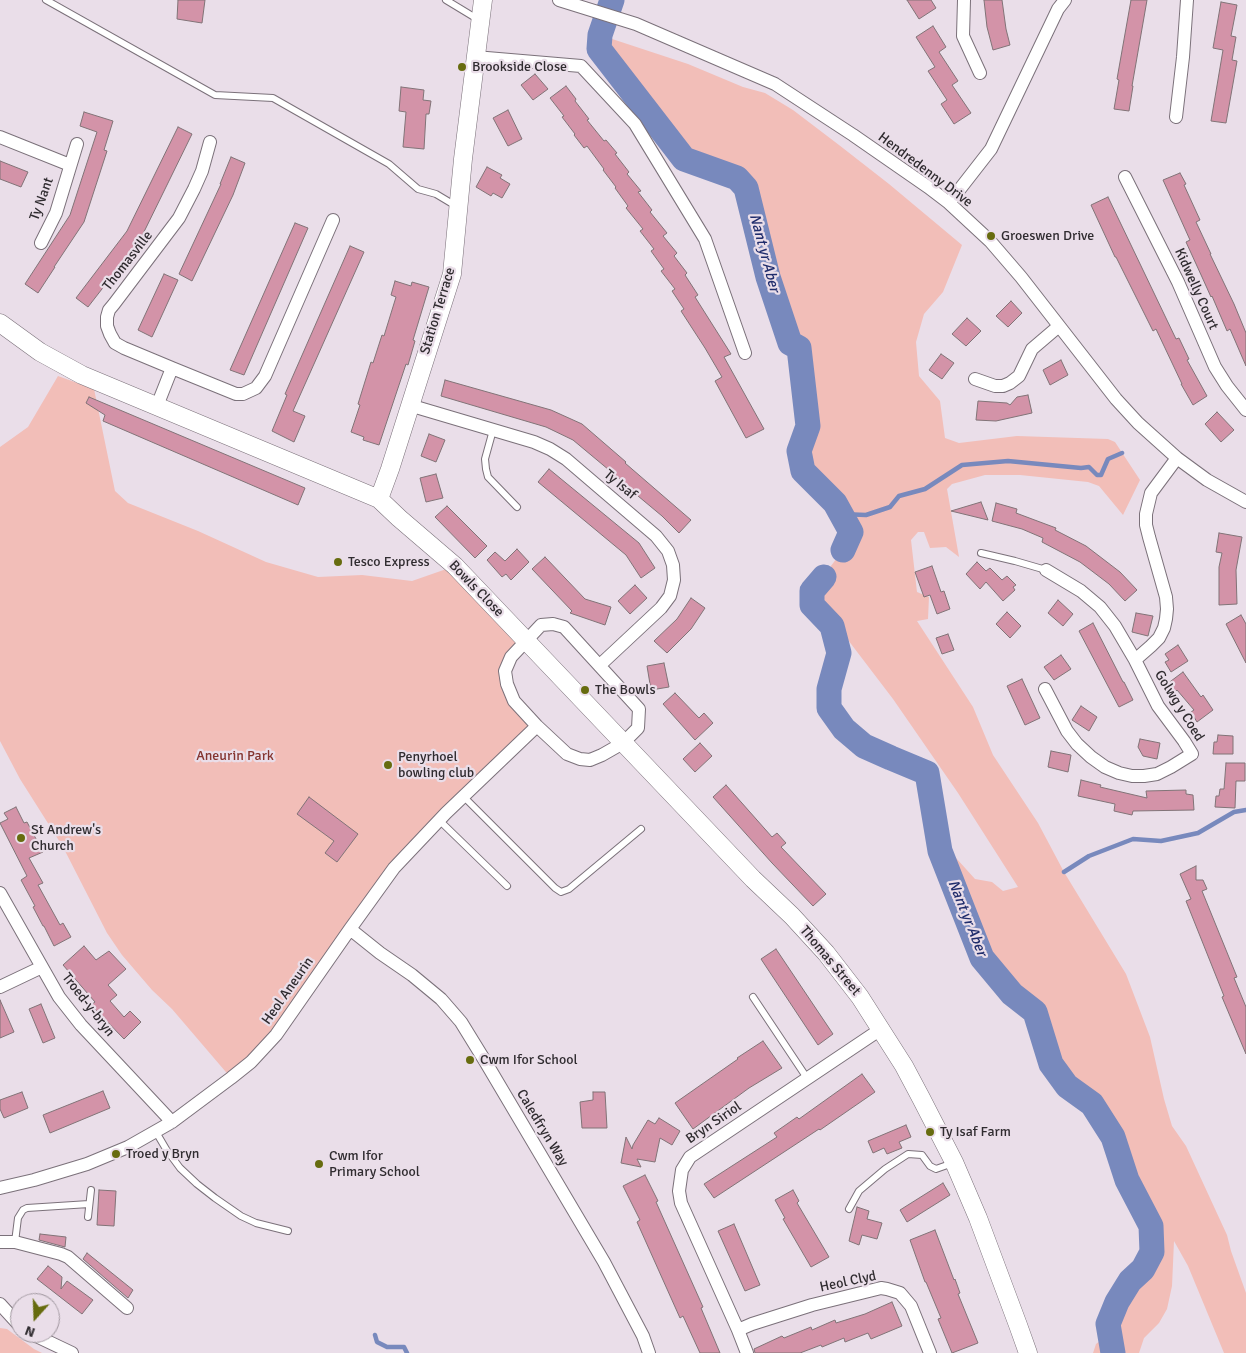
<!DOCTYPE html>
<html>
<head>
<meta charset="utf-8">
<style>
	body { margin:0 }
	#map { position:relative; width:1246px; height:1353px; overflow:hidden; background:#eadee9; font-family:Signika,sans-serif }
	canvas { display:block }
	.north { position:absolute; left:10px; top:1293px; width:50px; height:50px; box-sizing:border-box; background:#eadee9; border:1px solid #a0979f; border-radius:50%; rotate:200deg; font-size:14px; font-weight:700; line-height:20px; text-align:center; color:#302c30 }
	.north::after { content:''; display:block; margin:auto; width:18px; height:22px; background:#676c0f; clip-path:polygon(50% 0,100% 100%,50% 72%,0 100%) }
</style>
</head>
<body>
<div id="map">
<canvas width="1246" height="1353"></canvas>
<div class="north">N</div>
</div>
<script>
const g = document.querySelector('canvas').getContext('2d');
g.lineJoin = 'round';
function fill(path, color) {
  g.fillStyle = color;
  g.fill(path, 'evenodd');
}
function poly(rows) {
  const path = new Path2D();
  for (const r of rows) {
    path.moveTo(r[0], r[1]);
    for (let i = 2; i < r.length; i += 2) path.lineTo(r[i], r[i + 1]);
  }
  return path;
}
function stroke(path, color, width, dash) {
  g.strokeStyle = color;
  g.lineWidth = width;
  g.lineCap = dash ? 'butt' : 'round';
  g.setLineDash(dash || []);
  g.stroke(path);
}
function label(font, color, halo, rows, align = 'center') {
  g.font = font + ' Signika,sans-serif';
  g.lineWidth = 4.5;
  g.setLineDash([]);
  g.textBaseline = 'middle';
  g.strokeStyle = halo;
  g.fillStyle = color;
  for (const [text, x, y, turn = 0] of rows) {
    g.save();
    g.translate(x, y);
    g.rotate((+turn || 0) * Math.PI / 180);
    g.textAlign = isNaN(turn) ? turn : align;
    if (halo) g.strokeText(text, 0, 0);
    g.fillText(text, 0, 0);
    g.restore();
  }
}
fill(poly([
	[600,35,688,64,743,87,765,93,793,110,839,145,889,184,962,245,943,292,924,314,916,342,919,376,940,401,945,438,959,443,1017,436,1108,439,1115,442,1140,480,1123,515,1099,486,1088,482,1020,475,985,475,952,484,947,489,959,557,946,547,930,548,924,532,918,532,911,540,917,592,929,597,928,619,917,621,973,707,993,755,1038,823,1064,872,1126,974,1150,1037,1164,1099,1172,1126,1186,1146,1227,1235,1231,1251,1246,1293,1246,1353,1224,1353,1188,1266,1174,1241,1172,1286,1167,1309,1159,1323,1144,1338,1139,1353,1093,1353,1096,1344,1109,1334,1108,1324,1117,1302,1130,1281,1143,1269,1152,1252,1151,1226,1127,1180,1113,1137,1092,1104,1067,1086,1051,1064,1035,1012,1012,994,982,958,940,851,938,838,975,879,992,882,1003,891,1018,887,958,793,893,699,845,636,832,626,812,605,812,591,843,550,851,532,835,503,803,471,799,451,808,425,799,348,790,343,768,277,746,188,737,178,684,159,599,49],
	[58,376,94,389,115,491,128,503,198,531,266,562,318,577,362,575,412,581,455,566,526,641,511,657,507,684,537,726,394,868,276,1035,231,1078,172,1009,152,990,122,955,107,933,63,847,20,779,0,741,0,447,28,427],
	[0,1328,7,1329,34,1349,42,1353,0,1353]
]), '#f2beb8');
stroke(poly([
	[841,514,866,515,890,507,899,496,925,489,962,465,1008,461,1081,468,1089,467,1097,475,1101,475,1108,459,1122,453],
	[1064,872,1089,856,1133,839,1161,841,1198,833,1234,812,1246,810],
	[375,1335,377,1342,387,1347,404,1347,407,1353]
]), '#7889bd', 4.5);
stroke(poly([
	[612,0,600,35,599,49,684,159,737,178,746,188,768,277,790,343,799,348,808,426,799,451,803,471,835,503,851,532,843,550],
	[824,577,812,591,812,605,832,626,839,653,829,689,829,708,844,729,864,746,891,758,927,773,940,851,982,958,1012,994,1035,1012,1051,1064,1067,1086,1092,1104,1113,1137,1127,1180,1151,1226,1152,1252,1143,1269,1130,1281,1117,1302,1108,1324,1113,1353]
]), '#7889bd', 25);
const building = poly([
	[178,0,205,0,202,23,177,19,178,0],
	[907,0,931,0,936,8,919,19,907,0],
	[984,0,1002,0,1006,29,1010,45,993,50,987,27,984,0],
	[1131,0,1147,0,1132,86,1133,86,1129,111,1114,109,1119,80,1117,79,1131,0],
	[1221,2,1237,5,1231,36,1236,37,1232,60,1237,61,1226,123,1211,121,1223,50,1213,48,1221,2],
	[933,26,946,47,939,52,958,81,952,85,971,113,954,124,941,104,947,100,928,71,935,67,916,37,933,26],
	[535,74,548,89,533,100,521,85,535,74],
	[566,86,576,99,575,101,589,119,587,120,604,141,606,140,617,153,615,154,629,172,627,174,641,191,638,192,652,210,650,212,667,233,663,236,677,253,674,256,687,273,685,275,698,295,695,297,731,354,724,357,764,429,746,438,715,381,722,377,705,348,681,311,684,309,672,291,675,289,661,271,664,269,651,251,654,249,640,231,643,229,626,208,628,206,615,188,616,187,603,170,604,169,587,146,584,148,574,135,575,134,562,117,564,116,550,98,566,86],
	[401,87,424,90,423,100,431,101,429,114,426,114,424,149,403,147,406,112,399,111,401,87],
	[508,110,522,139,508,146,493,118,508,110],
	[84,112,113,121,104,150,107,151,84,222,54,267,55,267,38,293,25,284,70,215,97,132,80,126,84,112],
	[178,127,192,134,140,240,88,307,76,298,127,231,178,127],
	[231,157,245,163,233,195,192,281,179,274,221,184,220,184,231,157],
	[0,161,28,172,21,187,0,179,0,161],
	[487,167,502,175,500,178,510,184,502,198,493,193,491,196,476,187,487,167],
	[1180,173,1186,184,1184,185,1200,220,1196,222,1211,254,1210,254,1234,304,1246,333,1246,366,1230,329,1227,331,1212,296,1211,297,1202,277,1186,242,1190,240,1163,180,1180,173],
	[1108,197,1176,339,1179,338,1189,359,1187,360,1207,396,1193,405,1181,384,1182,384,1156,329,1153,331,1116,257,1115,257,1091,205,1108,197],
	[295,223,308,228,244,375,230,370,295,223],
	[350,246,364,252,293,411,305,416,294,442,272,431,287,395,285,394,350,246],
	[164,274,178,280,152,337,138,330,164,274],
	[395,281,411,286,412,282,429,287,413,340,415,341,408,365,406,364,379,445,363,440,364,437,351,432,360,405,358,404,371,362,373,363,382,335,384,336,396,297,391,295,395,281],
	[1011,301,1022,313,1008,327,996,316,1011,301],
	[967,318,981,331,966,346,952,334,967,318],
	[941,354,954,363,942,379,929,370,941,354],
	[1061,360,1068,375,1050,385,1043,370,1061,360],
	[445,380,551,410,582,424,626,462,625,463,691,520,679,533,662,516,620,481,621,480,573,440,546,427,441,396,445,380],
	[1028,395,1032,413,996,421,976,420,978,401,1007,403,1010,405,1017,397,1028,395],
	[89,397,305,488,298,505,103,421,105,415,86,403,89,397],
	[1217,412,1234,430,1221,442,1205,424,1217,412],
	[429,434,445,440,436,462,421,456,429,434],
	[549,469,639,543,655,568,641,578,626,555,538,482,549,469],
	[436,474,443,498,426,502,420,478,436,474],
	[981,502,988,520,951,511,981,502],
	[996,503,1017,509,1016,513,1056,528,1055,530,1086,546,1120,572,1137,590,1125,601,1109,584,1080,562,1042,542,1043,538,1022,529,992,521,996,503],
	[447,506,487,546,475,558,435,517,447,506],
	[1219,533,1242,537,1236,570,1237,604,1219,605,1219,567,1222,553,1216,552,1219,533],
	[517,549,529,562,511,580,506,574,502,577,487,560,495,552,505,561,517,549],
	[545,557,585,599,611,607,605,625,570,613,572,611,532,569,545,557],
	[977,562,986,571,990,568,1002,580,1007,576,1016,585,1013,587,1015,590,1003,601,986,582,980,589,966,574,977,562],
	[932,566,941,592,944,591,950,609,937,614,930,595,924,597,915,572,932,566],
	[635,585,647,598,630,614,618,601,635,585],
	[691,598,705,608,691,629,667,653,654,641,677,619,691,598],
	[1058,600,1073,614,1063,626,1048,613,1058,600],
	[1007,612,1021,626,1010,638,996,624,1007,612],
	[1136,613,1153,616,1148,636,1132,632,1136,613],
	[1241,615,1246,624,1246,663,1226,624,1241,615],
	[1093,623,1123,682,1124,682,1133,700,1119,707,1079,631,1093,623],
	[948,634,954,650,942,654,936,638,948,634],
	[1178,645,1188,661,1171,672,1165,662,1169,660,1165,654,1178,645],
	[1061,655,1071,669,1054,680,1044,667,1061,655],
	[664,663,669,687,651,690,647,666,664,663],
	[1183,672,1201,697,1203,695,1213,710,1197,722,1191,712,1194,710,1177,690,1174,693,1167,684,1183,672],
	[1022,679,1040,718,1025,725,1007,686,1022,679],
	[675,693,699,718,704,713,713,723,695,740,663,704,675,693],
	[1081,706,1097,717,1089,731,1072,720,1081,706],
	[1218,735,1233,736,1233,754,1213,754,1214,742,1217,742,1218,735],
	[1140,739,1160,743,1157,759,1143,756,1138,747,1140,739],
	[700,743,712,756,695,772,683,759,700,743],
	[1051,751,1071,755,1068,772,1048,767,1051,751],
	[1226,763,1245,763,1245,781,1236,781,1235,808,1215,807,1216,796,1219,796,1220,789,1224,789,1226,763],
	[1081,780,1101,785,1100,787,1147,798,1146,791,1186,790,1186,794,1193,795,1194,810,1133,811,1132,815,1114,811,1115,804,1078,796,1081,780],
	[726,785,772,837,777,833,786,843,781,847,826,894,813,906,772,863,713,797,726,785],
	[309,797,358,834,337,862,325,853,334,841,297,814,309,797],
	[16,807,24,823,27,822,43,852,29,858,43,883,38,885,60,925,63,923,71,937,54,946,44,926,43,926,33,907,35,906,21,880,27,876,0,823,8,819,4,813,16,807],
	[1196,866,1196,880,1203,880,1207,889,1202,891,1237,977,1234,978,1246,1007,1246,1054,1222,997,1224,996,1186,901,1191,899,1180,874,1196,866],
	[84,946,96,960,109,951,126,969,108,985,117,995,110,1001,124,1017,130,1011,141,1022,124,1039,91,1005,95,1002,63,965,84,946],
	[776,949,833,1034,818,1045,761,959,776,949],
	[0,1000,14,1032,0,1038,0,1000],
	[41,1004,55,1038,43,1043,29,1009,41,1004],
	[763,1041,782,1068,749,1088,693,1129,675,1103,738,1059,737,1058,763,1041],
	[862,1074,875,1092,820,1130,819,1129,714,1198,704,1184,777,1137,774,1133,787,1124,797,1117,799,1119,862,1074],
	[103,1091,110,1108,50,1133,43,1115,103,1091],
	[22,1092,28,1108,4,1118,0,1109,0,1100,22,1092],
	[593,1092,605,1092,607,1128,582,1128,580,1102,593,1100,593,1092],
	[659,1118,680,1131,672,1145,660,1138,655,1162,637,1159,641,1167,621,1163,626,1137,632,1149,633,1145,648,1120,655,1124,659,1118],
	[906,1125,911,1137,899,1142,902,1148,887,1154,884,1148,873,1153,868,1141,906,1125],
	[645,1175,658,1201,656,1202,703,1307,701,1308,720,1353,700,1353,683,1316,680,1318,637,1222,640,1220,623,1186,645,1175],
	[943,1183,950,1195,907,1222,900,1210,943,1183],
	[99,1190,116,1191,114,1226,97,1225,99,1190],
	[793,1190,799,1201,797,1203,829,1257,811,1267,783,1219,785,1218,775,1200,793,1190],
	[857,1207,869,1211,867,1219,882,1223,877,1239,862,1235,859,1245,849,1241,857,1207],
	[734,1224,760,1285,745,1291,718,1231,734,1224],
	[935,1230,954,1280,955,1279,960,1293,958,1294,978,1343,952,1353,938,1319,941,1318,926,1282,925,1282,910,1240,935,1230],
	[40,1234,66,1237,65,1247,39,1240,40,1234],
	[87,1253,133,1290,128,1298,83,1259,87,1253],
	[48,1266,62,1277,61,1289,67,1281,93,1300,82,1314,37,1279,48,1266],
	[892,1302,902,1326,871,1339,868,1333,845,1342,844,1338,822,1347,821,1345,800,1353,755,1353,754,1349,782,1336,784,1338,811,1327,812,1330,835,1320,836,1323,865,1314,892,1302]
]);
fill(building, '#d393a8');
stroke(building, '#817377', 1);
const lane = poly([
	[46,0,215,95,273,98,389,164,418,189,436,194,456,206],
	[446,0,479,20],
	[493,430,485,459,486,469,488,477,517,507],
	[981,553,1015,561,1046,570],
	[463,796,555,888,561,892,569,889,641,829],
	[439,820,507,886],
	[753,997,807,1078],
	[156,1132,166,1149,180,1168,197,1184,215,1198,241,1216,256,1223,288,1231],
	[849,1209,859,1191,885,1169,908,1154,922,1155,930,1166,936,1169,953,1163],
	[88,1217,91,1190],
	[15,1242,18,1218,23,1210,27,1208,89,1204]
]);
const street = poly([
	[559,0,636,24,775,84,853,135,928,187,949,203,990,241,1021,277,1116,399,1138,423,1177,458,1207,480,1246,502],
	[964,0,963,36,980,73],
	[475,57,581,66,635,124,705,239,745,353],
	[1176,117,1183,57,1187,0],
	[0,137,70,165],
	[1125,177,1178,282,1215,367,1227,386,1246,410],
	[949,203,991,149,1058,9,1065,0],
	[41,243,56,213,77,144],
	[172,368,236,394,243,394,256,388,265,376,333,220],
	[975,379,995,386,1003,386,1010,383,1019,376,1032,349,1059,326],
	[409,405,534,442,550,449,566,459,656,536,668,551,673,565,674,580,670,596,661,608,600,665],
	[157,406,172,368,124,348,115,343,110,334,107,326,107,317,109,310,114,304,179,218,194,189,202,171,210,142],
	[1046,570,1081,591,1100,607,1115,626,1135,660],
	[553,624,564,627,639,709,638,728,623,743,602,755,590,760,580,759,567,754,537,726,514,701,507,684,505,671,511,657,541,625,553,624],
	[1045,689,1067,731,1077,744,1091,757,1105,767,1119,773,1132,776,1144,776,1157,774,1171,767,1192,754,1184,741,1158,706,1135,660,1151,646,1159,638,1164,628,1166,619,1167,609,1166,597,1149,537,1146,525,1146,514,1151,493,1177,458],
	[0,893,59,997,81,1025,172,1122],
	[350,929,380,953,412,975,441,999,461,1022,485,1061,604,1262,643,1336,649,1353],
	[0,987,42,967],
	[0,1188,34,1180,87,1164,128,1147,172,1122,231,1078,251,1062,276,1035,350,929,394,868,446,813,537,726],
	[0,1242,15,1242,61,1254,68,1257,127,1308],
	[0,1304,20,1326],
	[738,1330,752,1324,812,1305,869,1291,881,1288,887,1289,900,1293,911,1306,930,1353],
	[30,1333,72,1353],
	[747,1353,738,1330,681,1203,679,1191,682,1170,690,1157,881,1029]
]);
const secondary = poly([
	[0,323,40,352,82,375,379,499,399,518,455,566,753,879,792,916,826,953,860,997,904,1066,921,1098,954,1162,978,1218,1018,1325,1028,1353],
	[379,499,390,469,452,274,463,159,483,0]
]);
stroke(lane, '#7b717a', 8);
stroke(street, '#7b717a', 14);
stroke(secondary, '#7b717a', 19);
stroke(lane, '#fff', 6);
stroke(street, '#fff', 12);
stroke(secondary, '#fff', 18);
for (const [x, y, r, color] of [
	[462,67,5,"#676c0f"],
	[991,236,5,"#676c0f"],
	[338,562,5,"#676c0f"],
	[585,690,5,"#676c0f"],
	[388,765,5,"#676c0f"],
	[21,838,5,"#676c0f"],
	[470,1060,5,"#676c0f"],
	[930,1132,5,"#676c0f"],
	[116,1154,5,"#676c0f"],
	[319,1164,5,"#676c0f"]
]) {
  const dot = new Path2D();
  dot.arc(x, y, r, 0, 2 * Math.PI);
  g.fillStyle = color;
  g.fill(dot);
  stroke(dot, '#eadee9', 2);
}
label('14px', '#302c30', '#eadee9', [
	["Brookside Close",472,67],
	["Groeswen Drive",1001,236],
	["Tesco Express",348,562],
	["The Bowls",595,690],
	["Penyrhoel",398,757],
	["bowling club",398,773],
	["St Andrew's",31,830],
	["Church",31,846],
	["Cwm Ifor School",480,1060],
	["Ty Isaf Farm",940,1132],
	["Troed y Bryn",126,1154],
	["Cwm Ifor",329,1156],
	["Primary School",329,1172]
], 'left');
label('14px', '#302c30', '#eadee9', [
	["Hendredenny Drive",925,170,37],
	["Ty Nant",42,199,-70],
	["Thomasville",128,261,-52],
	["Kidwelly Court",1196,289,66],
	["Station Terrace",438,311,-73],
	["Ty Isaf",620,485,40],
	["Bowls Close",476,589,46],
	["Golwg y Coed",1179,706,58],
	["Thomas Street",830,961,50],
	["Heol Aneurin",288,991,-55],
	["Troed-y-bryn",88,1005,52],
	["Bryn Siriol",714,1123,-34],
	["Caledfryn Way",542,1128,59],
	["Heol Clyd",848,1282,-12]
]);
label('14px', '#84342f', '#eadee9', [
	["Aneurin Park",235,756]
]);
label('italic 15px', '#202d6c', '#eadee9', [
	["Nant yr Aber",764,253,75],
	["Nant yr Aber",967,918,68]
]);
</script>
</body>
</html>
